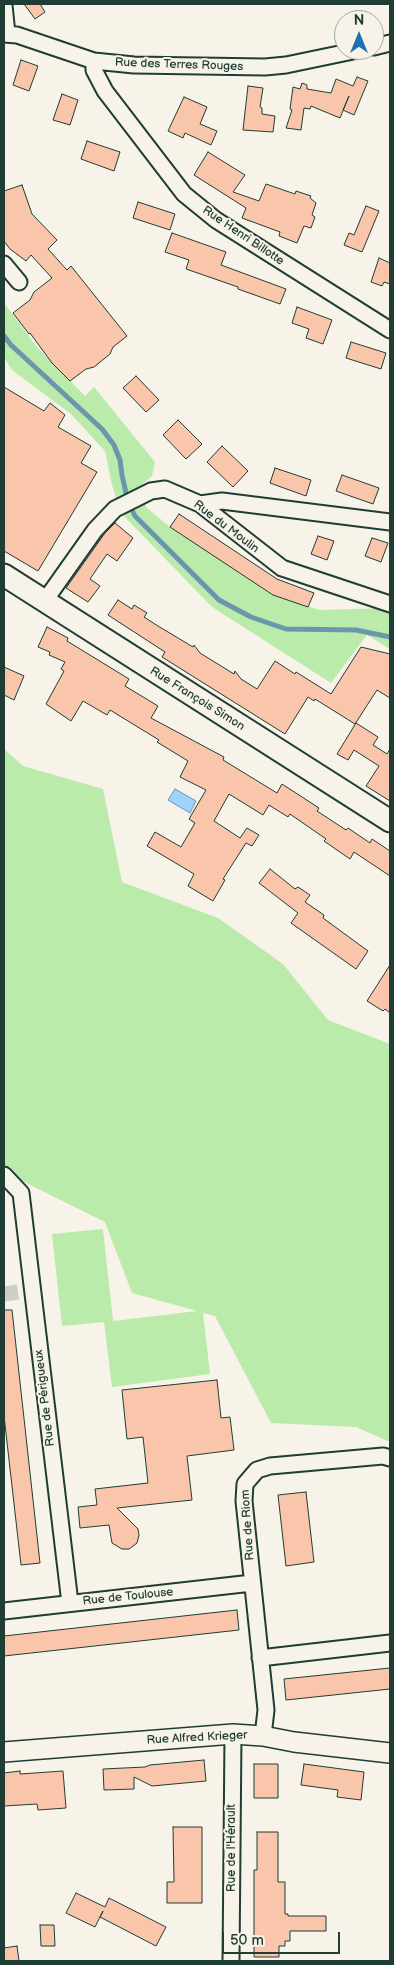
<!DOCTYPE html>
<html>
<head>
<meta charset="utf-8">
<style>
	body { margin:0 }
	#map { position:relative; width:394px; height:1965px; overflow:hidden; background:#f7f3e8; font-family:"Balsamiq Sans",sans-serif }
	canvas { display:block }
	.frame { position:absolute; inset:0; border:5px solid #1f3d34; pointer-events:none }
	.north { position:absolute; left:334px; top:10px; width:50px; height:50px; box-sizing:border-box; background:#f7f3e8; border:1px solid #a1aaa0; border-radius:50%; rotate:0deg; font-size:14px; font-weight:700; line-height:20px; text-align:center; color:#1f3d34 }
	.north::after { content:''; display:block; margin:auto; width:18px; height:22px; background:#1f6fb2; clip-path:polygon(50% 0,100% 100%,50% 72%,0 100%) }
	.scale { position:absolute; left:222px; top:1932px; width:118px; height:22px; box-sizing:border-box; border:2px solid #1f3d34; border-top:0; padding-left:6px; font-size:15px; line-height:18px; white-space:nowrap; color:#1f3d34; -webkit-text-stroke:4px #f7f3e8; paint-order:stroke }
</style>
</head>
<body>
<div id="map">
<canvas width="394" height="1965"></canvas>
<div class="frame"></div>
<div class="north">N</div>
<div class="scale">50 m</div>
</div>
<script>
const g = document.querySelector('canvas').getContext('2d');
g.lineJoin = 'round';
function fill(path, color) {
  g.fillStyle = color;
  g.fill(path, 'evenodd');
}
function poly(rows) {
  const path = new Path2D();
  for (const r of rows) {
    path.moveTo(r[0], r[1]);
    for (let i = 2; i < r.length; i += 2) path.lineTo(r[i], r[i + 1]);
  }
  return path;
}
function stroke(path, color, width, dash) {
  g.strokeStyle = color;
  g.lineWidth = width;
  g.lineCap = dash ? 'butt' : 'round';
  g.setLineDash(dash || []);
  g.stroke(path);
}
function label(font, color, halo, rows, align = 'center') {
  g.font = font + ' "Balsamiq Sans",sans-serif';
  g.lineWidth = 4;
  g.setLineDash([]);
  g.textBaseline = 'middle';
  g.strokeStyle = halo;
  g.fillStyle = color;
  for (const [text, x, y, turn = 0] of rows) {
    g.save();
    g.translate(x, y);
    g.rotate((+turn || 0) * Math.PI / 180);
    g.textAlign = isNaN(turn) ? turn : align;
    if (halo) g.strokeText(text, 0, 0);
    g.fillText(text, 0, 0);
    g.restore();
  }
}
fill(poly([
	[4,303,36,346,85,396,94,387,155,462,152,476,137,489,147,508,170,527,272,594,319,610,390,608,390,649,367,635,331,683,212,607,121,513,112,485,105,451,71,414,12,370,4,357],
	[4,749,23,766,103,789,122,882,218,918,283,964,328,1020,390,1044,390,1442,356,1427,271,1423,215,1316,203,1313,210,1374,112,1387,104,1322,62,1326,52,1234,103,1229,113,1321,197,1311,132,1293,105,1222,4,1172]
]), '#baebab');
const water = poly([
	[175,789,196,801,190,813,168,800,175,789]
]);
fill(water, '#9ed3fd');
stroke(water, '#6b97ad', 1);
stroke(poly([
	[4,336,11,345,102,429,114,445,120,460,122,475,128,502,135,516,219,600,251,617,286,629,356,630,390,637]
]), '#6b97ad', 5);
const building = poly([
	[24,4,40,4,45,12,35,19,24,4],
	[21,60,38,66,29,91,13,85,21,60],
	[357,77,368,81,354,115,343,110,349,96,340,118,311,106,310,109,304,108,301,130,286,128,292,110,290,109,293,87,300,89,302,83,307,85,307,89,331,93,336,79,353,86,357,77],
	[248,86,263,88,260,107,262,108,262,114,275,116,273,132,243,130,248,86],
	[62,94,78,100,70,125,53,120,62,94],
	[184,97,207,107,200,124,217,131,211,145,185,133,183,138,168,131,184,97],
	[87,141,120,152,114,171,81,159,87,141],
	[208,152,245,175,233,192,259,201,266,184,295,194,296,191,311,196,310,198,316,203,312,215,315,217,311,228,304,226,297,243,279,236,280,232,242,218,246,208,194,175,208,152],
	[22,185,32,214,57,240,48,249,67,270,71,266,127,336,113,347,110,354,94,367,86,369,70,381,52,363,30,333,29,334,13,313,30,300,34,292,52,278,31,255,26,261,10,249,4,241,4,191,22,185],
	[138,202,175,214,170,230,133,218,138,202],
	[366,206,379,211,362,252,344,245,349,233,354,235,366,206],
	[172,233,226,252,221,265,286,289,280,304,238,289,238,287,186,269,189,260,165,252,172,233],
	[379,258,390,263,390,284,384,282,382,286,371,282,379,258],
	[297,307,332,320,323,344,306,338,309,329,292,323,297,307],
	[351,342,386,353,381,369,346,358,351,342],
	[136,376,159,400,146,412,123,388,136,376],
	[4,387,44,411,50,403,65,415,58,427,91,446,81,463,97,472,38,571,4,551,4,387],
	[178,420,202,444,186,459,163,435,178,420],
	[222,446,248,471,233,487,207,462,222,446],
	[275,468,311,480,306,496,270,483,275,468],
	[342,475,379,488,373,504,336,491,342,475],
	[179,514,277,579,314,593,308,607,273,595,170,527,179,514],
	[115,523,133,538,117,561,107,554,90,579,100,586,88,602,66,588,105,533,115,523],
	[318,536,334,541,327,560,311,554,318,536],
	[372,538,388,543,381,562,365,556,372,538],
	[118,600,132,609,134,605,147,613,144,617,158,626,193,647,194,645,200,653,234,674,235,671,241,679,257,689,275,661,295,674,296,672,331,694,361,647,390,654,390,698,377,690,355,724,315,699,314,701,308,697,285,734,162,657,165,652,108,615,118,600],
	[47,627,68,638,67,641,129,679,125,686,158,706,151,718,224,757,223,760,277,793,282,784,319,808,317,811,346,830,348,828,370,843,372,839,390,851,390,876,354,852,350,859,324,841,326,839,290,814,288,817,269,805,263,815,229,794,214,821,240,838,247,828,259,835,252,846,246,843,223,879,225,880,213,901,188,886,194,874,147,846,155,832,181,847,195,823,189,819,206,790,180,777,188,761,157,742,159,740,110,710,107,715,83,701,71,721,46,704,64,671,61,669,65,662,49,655,50,652,38,647,47,627],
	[4,667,24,676,14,700,4,695,4,667],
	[356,723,378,737,373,745,387,754,390,749,390,801,366,786,379,766,354,750,348,760,337,754,356,723],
	[270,869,295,889,298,887,310,895,305,902,324,915,323,918,368,951,356,969,291,923,298,913,259,883,270,869],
	[390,965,390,1013,385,1009,383,1011,367,1001,390,965],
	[4,1310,12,1310,40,1563,21,1565,4,1416,4,1310],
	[217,1380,221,1418,230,1417,234,1450,187,1456,192,1500,117,1508,138,1529,139,1535,137,1543,129,1549,122,1549,112,1543,109,1525,80,1528,78,1507,97,1505,95,1489,148,1483,143,1437,127,1439,122,1390,217,1380],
	[306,1492,314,1562,286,1566,278,1495,306,1492],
	[237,1610,239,1630,4,1656,4,1636,237,1610],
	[390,1668,390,1689,286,1700,284,1679,390,1668],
	[204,1760,206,1781,152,1786,134,1777,134,1789,104,1790,103,1769,145,1767,150,1765,204,1760],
	[254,1764,278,1764,278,1798,254,1798,254,1764],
	[304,1764,364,1772,361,1800,337,1797,338,1790,301,1785,304,1764],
	[20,1771,20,1774,63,1771,66,1808,38,1810,37,1804,4,1806,4,1773,20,1771],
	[173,1827,202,1827,202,1903,167,1903,167,1882,174,1882,173,1827],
	[257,1832,278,1832,278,1882,285,1882,285,1914,288,1914,288,1916,326,1916,326,1931,290,1931,290,1941,285,1941,285,1946,279,1946,279,1957,254,1957,254,1870,257,1870,257,1832],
	[76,1893,105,1907,109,1898,166,1927,156,1946,100,1917,103,1911,95,1927,66,1913,76,1893],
	[40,1925,54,1925,55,1946,41,1946,40,1925],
	[17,1946,19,1961,4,1961,4,1948,17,1946]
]);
fill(building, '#fac6ab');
stroke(building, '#1f3d34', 1);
stroke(poly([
	[4,1294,18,1292]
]), '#cccfc4', 15, [15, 8]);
const minor = poly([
	[4,5,7,34],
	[4,34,17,35,94,61,134,65,265,67,286,65,358,50],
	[374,47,390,43],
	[94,61,94,70,105,91,184,194,216,220,390,330],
	[4,264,19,282],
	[200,504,222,501,390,522],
	[44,602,95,530,115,509,151,491,165,489,200,504,282,568,390,604],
	[4,1175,21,1193,70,1603],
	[4,1611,252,1583],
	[260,1658,390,1643],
	[263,1736,266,1710,244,1501,245,1484,257,1470,270,1466,383,1456,390,1458],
	[231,1961,233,1734]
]);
const tertiary = poly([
	[4,1752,233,1734,263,1736,294,1742,390,1753]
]);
const secondary = poly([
	[4,575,390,821]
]);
stroke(minor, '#1f3d34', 19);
stroke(tertiary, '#1f3d34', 22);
stroke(secondary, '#1f3d34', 25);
stroke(minor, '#f7f3e8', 15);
stroke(tertiary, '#f7f3e8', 19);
stroke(secondary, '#f7f3e8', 21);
label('12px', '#1f3d34', '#f7f3e8', [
	["Rue des Terres Rouges",179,65,2],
	["Rue Henri Billotte",243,236,34],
	["Rue du Moulin",226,527,37],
	["Rue François Simon",197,699,32],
	["Rue de Périgueux",45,1398,-97],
	["Rue de Riom",248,1525,-94],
	["Rue de Toulouse",128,1597,-6],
	["Rue Alfred Krieger",197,1738,-3],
	["Rue de l'Hérault",232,1848,-90]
]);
</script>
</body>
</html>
